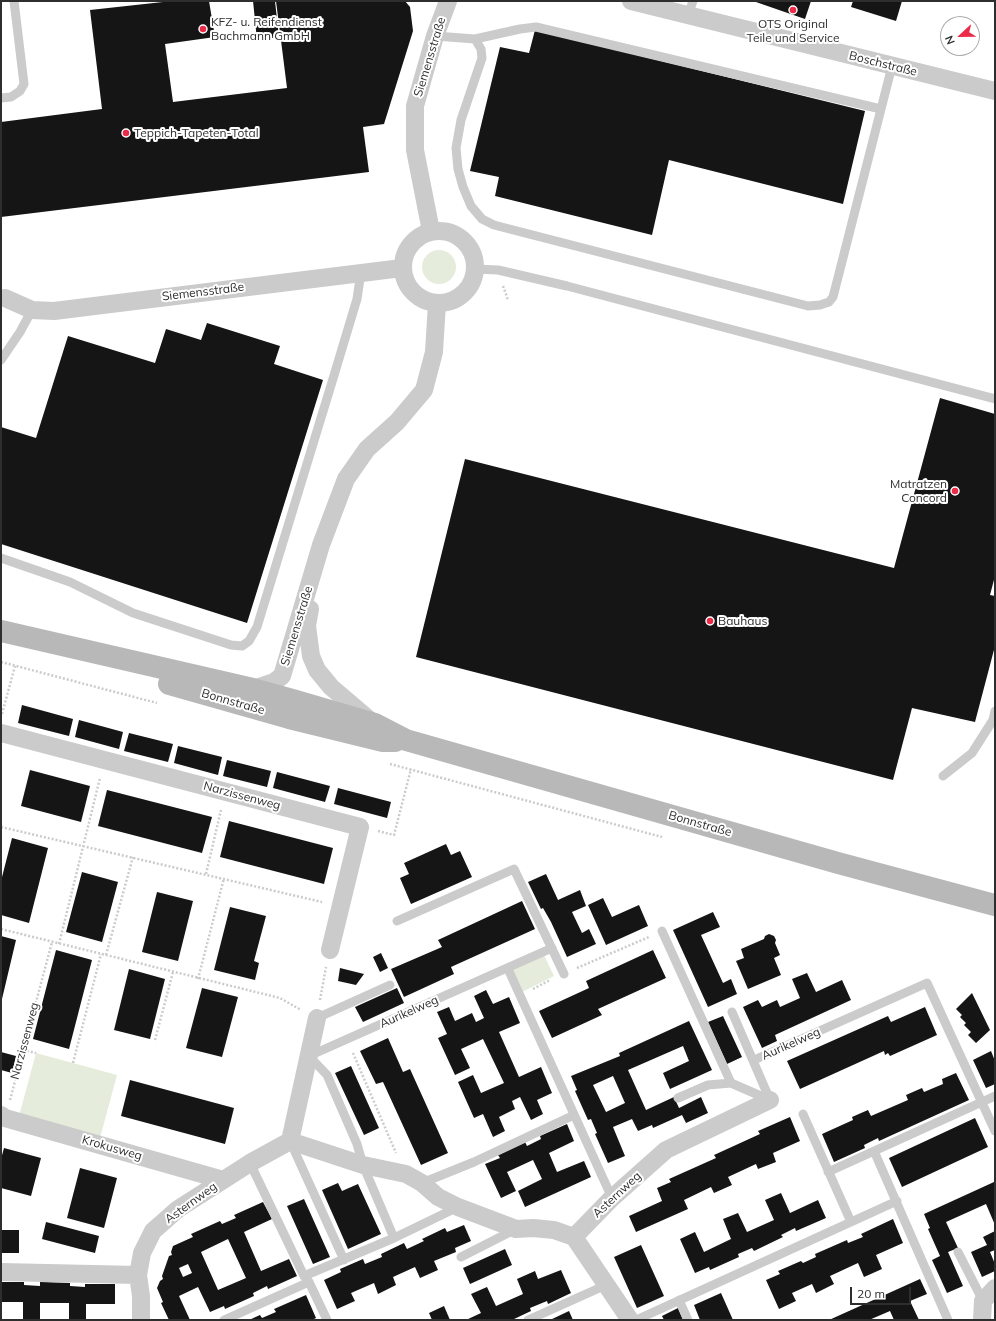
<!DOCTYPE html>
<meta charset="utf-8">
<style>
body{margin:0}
#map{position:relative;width:996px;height:1321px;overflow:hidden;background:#fff;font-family:Mulish,sans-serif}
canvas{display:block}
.frame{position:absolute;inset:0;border:2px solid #2e2e2e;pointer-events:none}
.north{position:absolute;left:940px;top:16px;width:40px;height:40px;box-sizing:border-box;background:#fff;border:1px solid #ababab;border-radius:50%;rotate:248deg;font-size:11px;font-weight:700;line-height:16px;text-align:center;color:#2e2e2e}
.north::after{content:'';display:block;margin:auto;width:14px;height:18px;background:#eb2b48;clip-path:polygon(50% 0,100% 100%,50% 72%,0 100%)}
.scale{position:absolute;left:850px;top:1287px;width:61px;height:18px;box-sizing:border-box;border:2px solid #2e2e2e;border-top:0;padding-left:5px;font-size:12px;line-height:14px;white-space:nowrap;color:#2e2e2e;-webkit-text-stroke:3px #fff;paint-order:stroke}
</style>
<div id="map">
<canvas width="996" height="1321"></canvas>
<div class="frame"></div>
<div class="north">N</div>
<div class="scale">20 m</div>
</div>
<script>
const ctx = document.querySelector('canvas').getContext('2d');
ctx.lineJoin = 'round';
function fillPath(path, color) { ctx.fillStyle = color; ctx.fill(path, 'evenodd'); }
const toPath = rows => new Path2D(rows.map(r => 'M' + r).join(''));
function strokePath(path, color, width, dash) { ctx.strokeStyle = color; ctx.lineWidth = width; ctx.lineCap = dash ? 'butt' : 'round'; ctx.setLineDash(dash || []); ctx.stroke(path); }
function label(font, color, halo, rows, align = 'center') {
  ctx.font = font + ' Mulish,sans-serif'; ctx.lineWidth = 4; ctx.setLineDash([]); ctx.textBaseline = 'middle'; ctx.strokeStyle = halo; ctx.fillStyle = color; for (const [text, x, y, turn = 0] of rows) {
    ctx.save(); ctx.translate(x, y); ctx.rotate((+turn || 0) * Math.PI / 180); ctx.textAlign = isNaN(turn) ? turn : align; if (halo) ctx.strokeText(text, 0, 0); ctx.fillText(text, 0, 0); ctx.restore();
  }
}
fillPath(toPath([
 '422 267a17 17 0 1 1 34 0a17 17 0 1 1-34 0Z',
 [544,955,554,976,520,993,510,971],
 [36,1053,117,1075,100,1138,19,1116]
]), '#e6ecdb');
fillPath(toPath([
 [172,1,209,1,215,37,165,44,173,102,287,88,276,1,405,1,410,7,413,31,384,124,363,127,369,172,1,217,1,122,102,109,90,10],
 [253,1,275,1,279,37,257,40],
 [753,1,811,1,805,19],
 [853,1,902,1,896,21,851,7],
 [535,30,865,111,843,204,669,160,652,235,495,196,499,177,470,171,500,47,529,53],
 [207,323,280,346,274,364,323,380,247,623,1,544,1,427,36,438,68,336,155,363,166,329,201,340],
 [940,398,995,414,995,576,990,595,995,596,995,646,975,722,912,708,893,780,416,657,465,459,894,568],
 [22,705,73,719,69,736,18,723],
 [79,720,123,732,119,749,75,737],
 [129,733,173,744,168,762,124,751],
 [178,746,222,757,218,775,174,763],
 [227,760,271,771,267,787,223,776],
 [30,770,90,786,81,822,21,806],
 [277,772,330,786,325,802,273,788],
 [338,788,391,802,387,818,334,804],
 [107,790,212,817,202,853,98,826],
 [229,821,333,848,324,884,220,857],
 [12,838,48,848,29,923,1,915,1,881],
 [446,844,451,855,460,851,472,877,411,904,400,878,409,874,404,863],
 [82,872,118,882,102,942,66,932],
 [546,874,558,900,580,890,586,906,572,912,582,933,589,929,596,944,567,957,551,922,543,908,541,909,528,882],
 [157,892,193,901,178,961,142,952],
 [603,898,612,917,639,905,648,926,606,945,588,905],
 [522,901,535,929,451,967,454,974,404,997,391,969,442,947,438,940],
 [230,907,266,916,254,961,259,963,255,980,214,970],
 [713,912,720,927,701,935,723,983,731,979,737,994,708,1007,673,930],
 [769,934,774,936,776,940,775,943,780,955,774,958,781,975,748,989,736,961,744,958,741,949,764,939,765,936],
 [1,936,16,940,2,999,1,999],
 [56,950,92,960,69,1049,33,1039],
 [653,950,666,978,598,1009,602,1015,552,1038,539,1011,589,988,586,981],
 [381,953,388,968,380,972,373,957],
 [340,968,364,974,356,985,338,981],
 [129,969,165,979,150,1039,114,1030],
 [807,973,816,992,842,980,851,1000,775,1035,777,1041,762,1048,743,1007,758,1000,762,1007,777,1000,780,1007,800,998,792,979],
 [202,988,238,997,222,1057,186,1048],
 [397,988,404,1003,363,1022,355,1007],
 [486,990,493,1004,509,997,520,1023,499,1032,519,1077,541,1067,552,1093,537,1100,543,1114,531,1120,520,1097,512,1101,515,1109,499,1117,505,1131,493,1137,483,1114,474,1118,458,1082,473,1075,481,1093,504,1083,483,1039,461,1049,470,1068,455,1075,438,1038,447,1034,437,1012,449,1007,455,1021,472,1013,476,1022,484,1018,474,996],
 [972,993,990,1030,976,1043,968,1035,971,1032,964,1025,966,1023,960,1017,962,1015,956,1009],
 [925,1007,937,1035,890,1056,888,1053,885,1055,884,1051,800,1089,787,1061,888,1016,891,1022],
 [723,1016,742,1057,727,1064,708,1022],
 [689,1021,712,1070,670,1089,663,1073,689,1061,683,1046,628,1070,646,1110,674,1097,679,1108,701,1097,708,1113,686,1123,682,1115,653,1128,652,1125,638,1131,632,1119,613,1127,625,1156,608,1163,595,1134,597,1133,591,1119,588,1120,575,1091,577,1090,571,1076,620,1056,619,1053],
 [613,1076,625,1103,606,1112,593,1085],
 [388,1038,403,1072,410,1069,448,1153,421,1165,383,1082,376,1084,360,1051],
 [991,1051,995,1061,995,1084,986,1088,973,1060],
 [1,1052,16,1056,12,1073,1,1070],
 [351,1066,379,1128,364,1135,335,1073],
 [956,1073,969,1100,879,1141,878,1138,864,1145,865,1148,834,1162,822,1134,853,1120,852,1117,868,1110,871,1116,908,1100,906,1095,922,1088,924,1092,943,1084,942,1079],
 [130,1080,234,1108,225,1144,121,1116],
 [790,1117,800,1141,773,1153,776,1162,758,1169,756,1164,728,1177,732,1185,714,1193,711,1187,684,1200,688,1209,636,1232,629,1216,662,1201,657,1188,671,1182,669,1179,716,1158,714,1155,760,1134,758,1131],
 [975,1118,988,1147,902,1187,889,1158],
 [567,1124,574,1141,549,1153,557,1172,584,1161,591,1177,525,1207,518,1191,542,1179,533,1160,507,1172,516,1191,501,1198,485,1164,500,1158,498,1155,525,1142,527,1146,541,1139,540,1136],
 [4,1148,41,1158,31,1196,1,1188,1,1159],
 [80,1168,117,1178,104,1228,67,1218],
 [994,1182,995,1225,986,1204,946,1222,958,1248,948,1252,963,1286,947,1293,932,1260,940,1256,928,1229,930,1228,924,1214],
 [338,1183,342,1191,358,1184,381,1234,348,1249,322,1190],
 [781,1193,790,1213,818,1200,826,1218,796,1231,795,1228,781,1235,783,1237,754,1251,752,1248,738,1254,739,1257,710,1270,709,1267,695,1273,680,1239,695,1232,704,1252,731,1239,723,1219,738,1213,747,1232,774,1220,765,1200],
 [304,1199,330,1257,313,1264,287,1206],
 [263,1202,272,1219,244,1232,261,1271,289,1259,297,1276,268,1289,267,1286,253,1293,254,1296,225,1309,224,1306,210,1312,198,1287,179,1296,190,1320,169,1320,161,1303,163,1302,157,1288,160,1281,163,1279,162,1276,169,1256,172,1255,171,1252,173,1246,193,1237,191,1234,220,1221,222,1224,236,1218,234,1215],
 [228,1239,246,1278,218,1290,201,1252],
 [188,1264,192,1273,183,1277,179,1268],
 [893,1219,903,1243,876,1255,882,1269,864,1277,858,1263,830,1276,834,1284,816,1293,812,1284,792,1293,796,1301,779,1309,766,1280,780,1274,778,1271,801,1261,803,1263,816,1257,815,1254,847,1240,848,1243,863,1237,861,1234],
 [46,1222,99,1236,95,1253,42,1239],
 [464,1225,471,1241,455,1248,456,1252,434,1261,438,1270,420,1278,415,1267,393,1277,396,1285,378,1294,374,1283,351,1293,355,1301,337,1309,324,1280,341,1272,340,1269,363,1259,365,1264,382,1257,381,1254,404,1243,407,1249,424,1241,422,1239,445,1228,447,1232],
 [1,1230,19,1230,19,1253,1,1253],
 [995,1231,995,1250,990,1252,995,1264,995,1271,982,1277,971,1252,987,1245,983,1237],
 [641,1245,664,1296,637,1308,614,1257],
 [505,1249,512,1265,470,1284,463,1268],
 [561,1270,571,1293,548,1304,547,1301,530,1308,531,1311,512,1320,466,1320,481,1313,471,1294,487,1287,496,1306,523,1294,517,1279,535,1271,538,1279],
 [920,1279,927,1294,910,1301,919,1320,894,1320,890,1311,869,1320,829,1320],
 [1,1282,24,1282,24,1285,40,1286,40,1282,70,1283,70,1286,85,1287,85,1284,115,1284,115,1304,86,1304,86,1320,69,1320,69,1303,40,1303,40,1320,23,1320,23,1302,1,1302],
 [721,1293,733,1320,700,1320,694,1305],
 [306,1295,316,1318,312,1320,249,1320,260,1315,262,1318,276,1312,274,1309],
 [444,1306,450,1320,432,1320,429,1313],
 [678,1308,683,1320,664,1320,662,1316],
 [569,1311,573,1320,550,1320]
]), '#151515');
strokePath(toPath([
 [503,286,508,300],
 [1,662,157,703],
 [2,714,15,666],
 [390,764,662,837],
 [1,827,322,902],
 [378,831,394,835,411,769],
 [206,874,221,810],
 [1,929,280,998,301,1010],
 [59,944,100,778],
 [106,955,133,857],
 [577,968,649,937],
 [198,979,224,878],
 [533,989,550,980],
 [320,1000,326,967],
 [155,1040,173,972],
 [23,1050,36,1053],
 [353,1053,396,1153],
 [73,1063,101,954],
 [10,1100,52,942]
]), '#cbcbcb', 2.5, [2, 2]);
strokePath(toPath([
 [688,15,693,1],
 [435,36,475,39,481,49,482,58,461,120,456,148,458,169,463,187,471,206,482,219,494,225,808,306,820,305,829,302,833,297,892,66],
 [475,39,520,29,536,27,881,109],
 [1,98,11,97,20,91,24,84,14,1],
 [475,269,498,270,567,286,995,399],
 [1,360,20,332,32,310],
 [1,558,70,582,133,613,231,645,242,646,249,641,257,627,332,382,357,299,361,272],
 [943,776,972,753,993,720,995,711],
 [397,921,514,869,564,974],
 [662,931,731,1083,770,1100,732,1012],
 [508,969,612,1198],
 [317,1018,390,985],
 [754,1060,927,983,995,1131],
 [678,1098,708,1085,731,1083],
 [803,1114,851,1222],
 [290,1141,344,1260],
 [874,1151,948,1320],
 [250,1163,304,1276,309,1282,327,1320],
 [828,1172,995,1096],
 [422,1183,474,1162,574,1115],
 [394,1238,363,1165,357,1144,327,1075,309,1056,552,948],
 [958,1252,983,1301],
 [461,1257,516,1229],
 [304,1276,394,1238,458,1207],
 [679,1300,688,1320],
 [224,1320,309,1282],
 [528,1320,606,1285],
 [636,1320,897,1201]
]), '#cbcbcb', 9);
strokePath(toPath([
 [631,1,995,91],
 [431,231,415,150,415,106,435,36,448,1],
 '403 267a36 36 0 1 1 72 0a36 36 0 1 1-72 0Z',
 [5,298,32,310,54,311,402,268],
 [310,609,307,626,311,656,317,670,331,687,372,722],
 [253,689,274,682,282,676,321,545,346,479,367,449,397,422,424,390,434,352,437,303],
 [1,733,360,827,330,950],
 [1,1115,5,1118,223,1180],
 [290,1141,317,1018],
 [574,1237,612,1198,666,1150,770,1100],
 [574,1237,630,1320],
 [1,1272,138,1275],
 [141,1320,141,1296,138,1275,142,1253,153,1231,178,1209,250,1163,290,1141,363,1165,406,1174,422,1183,438,1197,458,1207,516,1229,533,1228,554,1230,574,1237],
 [982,1320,983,1301,995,1288]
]), '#cbcbcb', 18);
strokePath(toPath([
 [1,631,253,689,293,700,375,724,406,740,838,863,995,905],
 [169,684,289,718,383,741,395,741]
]), '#b8b8b8', 22);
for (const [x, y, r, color] of [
 [793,10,4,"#eb2b48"],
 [203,29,4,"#eb2b48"],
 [126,133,4,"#eb2b48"],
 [955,491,4,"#eb2b48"],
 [710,621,4,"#eb2b48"]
]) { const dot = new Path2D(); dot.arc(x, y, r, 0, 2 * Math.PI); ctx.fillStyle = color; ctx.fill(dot); strokePath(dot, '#fff', 1.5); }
label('12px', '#2e2e2e', '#fff', [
 ["KFZ- u. Reifendienst",211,22],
 ["Bachmann GmbH",211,36],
 ["OTS Original",793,24,"center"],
 ["Teile und Service",793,38,"center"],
 ["Teppich-Tapeten-Total",134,133],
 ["Matratzen",947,484,"right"],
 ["Concord",947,498,"right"],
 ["Bauhaus",718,621]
], 'left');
label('12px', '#2e2e2e', '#fff', [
 ["Siemensstraße",430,57,-73],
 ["Boschstraße",883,64,14],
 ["Siemensstraße",203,292,-7],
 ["Siemensstraße",297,626,-73],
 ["Bonnstraße",233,702,16],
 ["Narzissenweg",242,796,15],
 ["Bonnstraße",700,824,16],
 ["Aurikelweg",409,1012,-24],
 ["Narzissenweg",25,1041,-75],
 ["Aurikelweg",791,1044,-24],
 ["Krokusweg",112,1148,16],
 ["Asternweg",617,1195,-43],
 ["Asternweg",191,1203,-36]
]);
</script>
